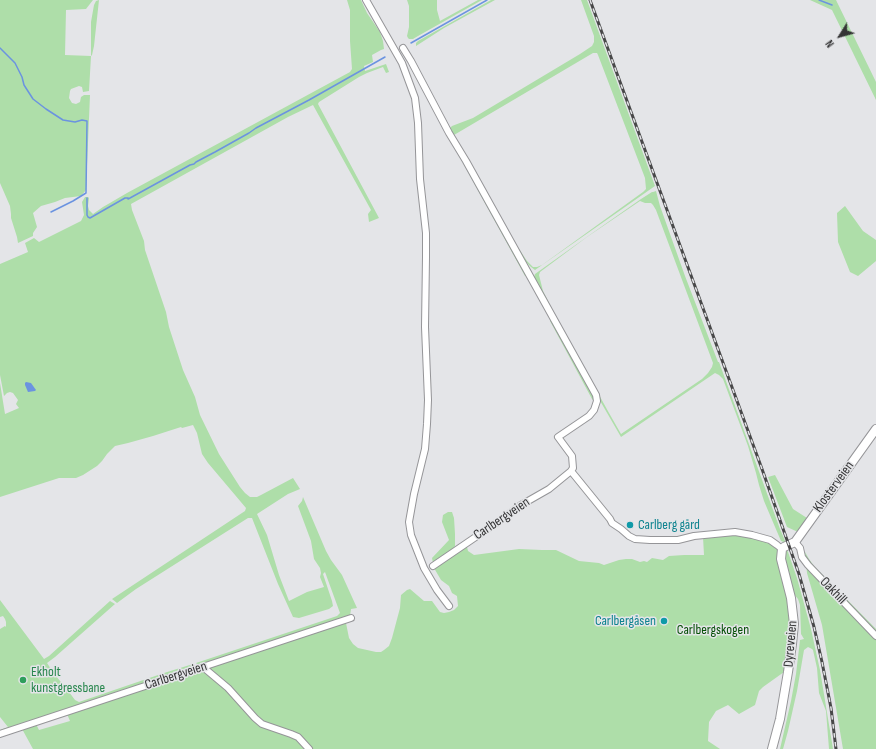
<!DOCTYPE html>
<meta charset="utf-8">
<style>
body{margin:0}
#map{position:relative;width:876px;height:749px;overflow:hidden;background:#e4e5e8;font-family:"Sofia Sans Condensed",sans-serif}
canvas{display:block}
.north{position:absolute;left:820px;top:16px;width:40px;height:40px;-webkit-text-stroke:3px #e4e5e8;paint-order:stroke;rotate:233deg;font-size:11px;font-weight:700;line-height:16px;text-align:center;color:#343435}
.north::after{content:'';display:block;margin:auto;width:14px;height:18px;background:#343435;clip-path:polygon(50% 0,100% 100%,50% 72%,0 100%)}
</style>
<div id="map">
<canvas width="876" height="749"></canvas>
<div class="north">N</div>
</div>
<script>
const ctx = document.querySelector('canvas').getContext('2d');
ctx.lineJoin = 'round';
function fillPath(path, color) { ctx.fillStyle = color; ctx.fill(path, 'evenodd'); }
const toPath = rows => new Path2D(rows.map(r => 'M' + r).join(''));
function strokePath(path, color, width, dash) { ctx.strokeStyle = color; ctx.lineWidth = width; ctx.lineCap = dash ? 'butt' : 'round'; ctx.setLineDash(dash || []); ctx.stroke(path); }
function label(font, color, halo, rows, align = 'center') {
  ctx.font = font + ' "Sofia Sans Condensed",sans-serif'; ctx.lineWidth = 3; ctx.setLineDash([]); ctx.textBaseline = 'middle'; ctx.strokeStyle = halo; ctx.fillStyle = color; for (const [text, x, y, turn = 0] of rows) {
    ctx.save(); ctx.translate(x, y); ctx.rotate((+turn || 0) * Math.PI / 180); ctx.textAlign = isNaN(turn) ? turn : align; if (halo) ctx.strokeText(text, 0, 0); ctx.fillText(text, 0, 0); ctx.restore();
  }
}
fillPath(toPath([
 [0,0,93,0,86,9,66,10,65,55,91,56,91,22,94,5,96,1,99,0,94,46,92,55,91,56,89,91,83,92,82,87,79,86,71,89,70,91,69,98,72,103,76,104,80,102,81,97,84,95,90,95,86,190,81,196,65,198,55,202,41,206,33,213,37,227,33,233,33,236,18,243,17,237,11,218,11,214,10,206,0,183],
 [347,0,361,0,367,13,380,32,383,41,384,49,381,50,372,55,373,62,364,66,365,71,386,64,389,72,386,73,383,67,367,73,359,77,319,102,318,104,379,218,369,222,368,214,371,210,313,105,288,117,131,204,132,210,144,241,145,250,166,312,169,327,183,370,195,397,200,415,219,454,240,487,245,493,250,497,257,497,261,495,293,478,300,489,288,494,257,514,267,535,279,575,289,601,307,592,324,587,320,577,321,573,320,568,314,559,311,541,298,506,302,501,303,497,326,551,331,560,342,575,357,608,351,609,350,616,199,666,196,663,337,616,340,613,325,572,323,574,332,601,333,606,329,609,299,618,293,617,278,584,252,518,248,518,136,589,117,603,112,599,245,511,246,508,208,463,202,454,197,433,193,425,182,428,181,427,153,436,128,443,115,446,107,454,102,461,97,466,83,475,76,478,59,478,0,497,0,383,5,414,19,408,16,404,18,400,13,393,10,392,7,393,4,396,0,375,0,264,28,252,25,243,34,238,39,242,81,221,84,215,82,202,85,197,88,197,89,198,88,206,89,210,93,214,103,207,127,193,350,72,352,69,350,41,350,10],
 [407,0,437,0,437,10,440,21,478,0,482,0,418,36,413,39,409,39,408,38,407,36,409,27,409,6],
 [491,0,495,0,444,28,416,46,416,43,418,41],
 [581,0,587,0,655,186,535,270,531,267,524,260,449,129,452,126,473,118,580,54,592,46,594,42,594,36],
 [593,53,597,53,598,55,645,178,646,189,643,192,542,265,537,267,533,267,527,261,517,246,454,135],
 [810,0,836,0,876,82,876,100,832,10],
 [446,132,447,132,526,274,525,276],
 [656,191,660,206,685,276,718,362,719,362,780,529,786,543,781,541,764,501,759,485,756,473,748,446,723,379,719,375,715,373,621,437,599,399,541,291,538,283,536,281,534,277,535,274,591,234,641,199,652,192,653,192],
 [640,201,645,203,651,203,653,205,656,210,713,363,712,367,708,373,702,379,621,434,609,413,557,319,543,291,539,275,540,272,587,237],
 [845,206,863,231,876,240,876,261,858,276,850,272,838,242,837,213],
 [550,321,552,321,594,396,594,401,592,399],
 [775,475,793,509,807,518,798,532,787,527,768,477],
 [448,512,452,512,454,518,455,534,455,546,450,552,467,547,468,551,474,555,519,549,542,550,556,550,579,561,599,563,604,565,619,560,626,559,632,559,640,562,644,561,647,562,652,558,663,560,669,556,684,555,704,555,703,537,733,533,758,538,774,545,777,549,791,614,791,640,784,672,763,687,759,691,755,705,739,714,728,705,716,711,709,722,708,741,720,749,33,749,21,727,36,724,39,730,70,721,67,714,346,623,349,638,353,644,358,648,376,652,381,652,384,650,389,646,392,638,400,608,401,595,407,590,410,589,424,601,432,601,440,612,444,613,449,612,454,610,458,606,457,596,452,593,449,586,441,580,434,568,432,558,449,540,442,522,443,515],
 [787,549,797,578,811,629,820,670,833,749,829,749,826,711,819,693,817,668,813,650,812,649,808,647,804,650,797,691,788,731,783,749,780,749,791,701,796,674,800,640,804,639,801,634,800,605,798,599,793,593,784,561,784,553],
 [805,552,809,559,814,566,876,629,876,749,843,749,822,625,807,573],
 [0,600,44,659,49,656,110,601,115,604,55,657,47,663,55,675,66,688,75,700,79,702,164,673,193,664,195,668,89,701,62,712,61,710,60,710,61,712,1,731,0,730,8,727,0,717,0,629,5,626,6,627,6,622,5,619,3,616,0,617]
]), '#aedea9');
fillPath(toPath([
 [26,382,31,383,36,390,35,391,28,392,25,385,25,383]
]), '#6b93e0');
strokePath(toPath([
 [819,0,832,5],
 [411,43,487,0],
 [0,48,15,63,22,77,24,85,33,99,46,109,63,120,75,122,82,120,87,121,86,193,73,201,51,212],
 [87,198,87,215,88,217,90,218,125,198,128,198,128,199,130,198,190,165,194,164,196,162,215,152,249,133,256,128,309,100,385,57]
]), '#6b93e0', 1.5);
const minor = toPath([
 [366,0,402,63,415,98,418,123,420,179,426,233,426,257,425,327,428,400,427,424,425,449,414,494,409,522,411,535,424,568,437,590,449,606],
 [403,48,411,61,449,133,466,161,596,395,597,401,594,410,589,416,558,437,572,456,573,468,571,471,549,489,521,505,505,517,433,566],
 [571,471,610,519,612,523,621,529,629,536,635,539,650,540,678,540,694,536,735,532,752,535,770,540,777,545,782,549],
 [795,542,800,548,802,557,808,565,876,636],
 [203,667,228,688,255,718,262,724,291,734,298,737,309,749],
 [0,734,351,618]
]);
const major = toPath([
 [772,749,780,719,788,672,792,644,794,624,791,598,781,559,782,549,784,547,795,542,876,429]
]);
strokePath(minor, '#959598', 8);
strokePath(major, '#959598', 10);
strokePath(minor, '#fff', 6);
strokePath(major, '#fff', 8);
const rail = toPath([
 [590,0,762,469,799,574,814,627,822,662,831,708,836,749]
]);
strokePath(rail, '#484849', 3);
strokePath(rail, '#e4e5e8', 1.5, [4.5]);
for (const [x, y, r, color] of [
 [630,525,4,"#0f9aa8"],
 [664,621,4,"#0f9aa8"],
 [23,680,4,"#2e9e5b"]
]) { const dot = new Path2D(); dot.arc(x, y, r, 0, 2 * Math.PI); ctx.fillStyle = color; ctx.fill(dot); strokePath(dot, '#e4e5e8', 1.5); }
label('14px', '#343435', '#e4e5e8', [
 ["Klosterveien",834,487,-54],
 ["Carlbergveien",502,519,-34],
 ["Oakhill",833,591,46],
 ["Dyreveien",791,644,-85],
 ["Carlbergveien",176,676,-18]
]);
label('14px', '#0d838f', '#e4e5e8', [
 ["Carlberg gård",638,525],
 ["Carlbergåsen",656,621,"right"]
], 'left');
label('14px', '#044f05', '#e4e5e8', [
 ["Carlbergskogen",713,630]
]);
label('14px', '#27864d', '#e4e5e8', [
 ["Ekholt",31,672],
 ["kunstgressbane",31,688]
], 'left');
</script>
